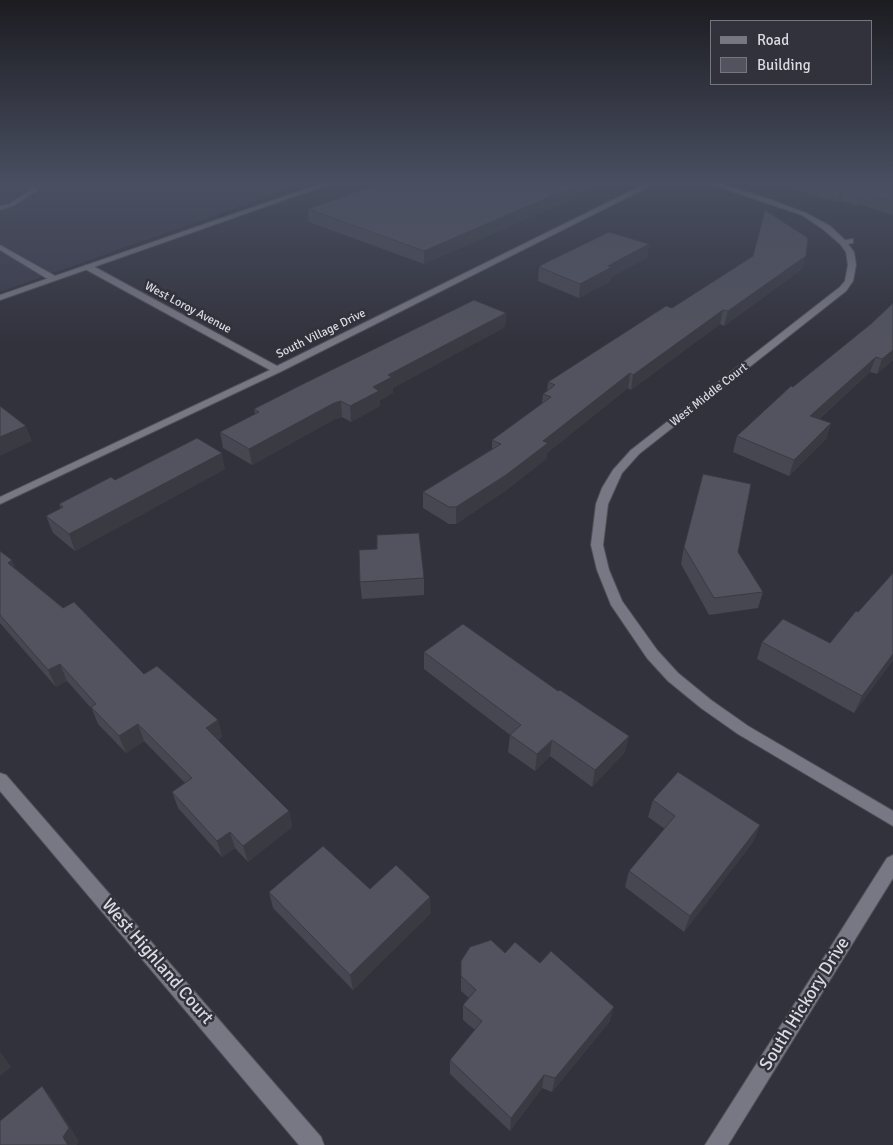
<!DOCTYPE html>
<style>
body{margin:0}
#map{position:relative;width:893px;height:1145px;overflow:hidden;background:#32323c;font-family:Signika,sans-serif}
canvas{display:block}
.legend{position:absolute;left:710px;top:20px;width:162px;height:65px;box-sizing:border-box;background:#32323c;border:1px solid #75767e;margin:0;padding:6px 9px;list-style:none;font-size:15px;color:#dadbe1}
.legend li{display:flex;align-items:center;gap:10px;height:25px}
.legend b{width:25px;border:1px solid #75767e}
</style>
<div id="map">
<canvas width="893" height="1145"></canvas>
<ul class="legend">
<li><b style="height:6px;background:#787884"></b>Road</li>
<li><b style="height:14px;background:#52535e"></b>Building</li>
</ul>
</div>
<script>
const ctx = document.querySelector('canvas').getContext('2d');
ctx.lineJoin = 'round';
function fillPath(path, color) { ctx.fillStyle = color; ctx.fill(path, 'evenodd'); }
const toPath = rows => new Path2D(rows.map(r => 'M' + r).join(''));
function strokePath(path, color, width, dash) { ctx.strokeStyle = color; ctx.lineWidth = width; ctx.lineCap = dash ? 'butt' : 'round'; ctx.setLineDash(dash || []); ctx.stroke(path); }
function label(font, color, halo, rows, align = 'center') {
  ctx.font = font + ' Signika,sans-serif'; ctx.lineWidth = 5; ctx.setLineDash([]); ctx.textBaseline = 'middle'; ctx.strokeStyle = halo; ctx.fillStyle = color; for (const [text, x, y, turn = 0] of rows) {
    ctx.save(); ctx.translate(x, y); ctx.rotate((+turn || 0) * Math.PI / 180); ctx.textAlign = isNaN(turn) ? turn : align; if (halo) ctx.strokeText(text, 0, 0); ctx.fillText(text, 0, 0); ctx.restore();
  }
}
fillPath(toPath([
 [0,184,303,184,0,292]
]), '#3a3b4b');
const service = toPath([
 [25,184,32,184,38,190,13,206,0,210,0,206,9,204,31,190,25,184],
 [0,245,57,277,58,279,51,281,0,250,0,245]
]);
const minor = toPath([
 [645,184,654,184,280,372,0,504,0,497,270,370,85,269,85,265,91,265,277,366,645,184],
 [710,184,721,184,769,199,806,213,830,226,845,240,853,239,853,243,848,244,854,252,856,265,853,281,846,291,639,454,622,473,608,504,603,545,609,570,622,601,657,650,678,673,711,700,748,726,893,811,893,826,738,734,701,708,668,681,647,658,611,605,597,570,591,545,596,504,602,488,613,470,631,450,840,287,845,281,848,265,846,252,840,244,824,230,802,215,710,184],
 [0,773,6,775,321,1137,324,1145,299,1145,0,791,0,773],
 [893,855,893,878,728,1145,705,1145,887,858,893,855]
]);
const secondary = toPath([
 [320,184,330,184,0,300,0,295,320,184]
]);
strokePath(service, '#505058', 2);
strokePath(minor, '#505058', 2);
strokePath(secondary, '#505058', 2);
fillPath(service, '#787884');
fillPath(minor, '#787884');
fillPath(secondary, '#787884');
fillPath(toPath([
 [379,184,606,184,424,264,309,222,308,209],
 [775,184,893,184,893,215,861,205,858,206,840,201,837,202],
 [649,244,647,258,611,277,610,281,579,298,538,281,539,267],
 [802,269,724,326,720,324,631,390,628,388,547,453,546,459,505,491,456,524,449,524,423,508,423,492,492,449,492,440,542,404,543,394,547,391,548,382,672,308],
 [893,303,893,360,877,374,870,372,819,419,831,423,826,439,789,476,733,452,737,436,793,387,872,323],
 [506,313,505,327,393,388,393,393,380,400,380,406,351,422,342,417,335,419,252,465,223,448,220,432,255,414,254,409],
 [225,469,75,551,53,533,46,516,61,509,59,504,115,480],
 [684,547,763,592,758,608,709,615,681,564],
 [0,551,16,569,144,674,218,720,222,737,218,740,289,811,292,827,248,862,235,848,222,857,178,808,172,792,185,783,144,741,126,753,98,724,92,709,67,681,56,687,0,623],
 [424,578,424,595,362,599,360,582],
 [858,612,893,660,854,713,757,659,762,642,830,643],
 [424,652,558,691,629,736,625,752,592,787,550,756,535,771,508,752,510,735,424,669],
 [653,800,760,825,753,842,684,932,625,887,629,871,665,829,648,817],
 [269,892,431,913,353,990,273,908],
 [505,953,610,1021,552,1092,542,1088,510,1131,450,1074,450,1060,475,1030,463,1020,463,1005,469,998,461,991,461,961]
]), '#474751');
fillPath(toPath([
 [579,184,606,184,424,264,424,251],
 [844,189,840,201,837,202,841,190],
 [864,193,861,205,858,206,862,194],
 [649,244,647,258,611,277,610,281,579,298,580,284,608,266],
 [806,256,802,269,724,326,728,311],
 [723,310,720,324,631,390,633,375],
 [506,313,505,327,393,388,393,393,380,400,380,406,351,422,350,406,388,375],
 [893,350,893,360,877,374,882,359],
 [876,357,870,372,805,431,810,416],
 [630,373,628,388,547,453,546,459,505,491,456,524,456,507],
 [341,401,342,417,335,419,252,465,249,449,334,403],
 [831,423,826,439,789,476,794,460],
 [26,426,32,441,0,456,0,437],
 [222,453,225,469,75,551,69,534],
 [12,560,19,577,8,563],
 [893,654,893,660,854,713,862,696],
 [60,664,67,681,56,687,48,670],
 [218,720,222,737,210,745,206,728],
 [138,724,144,741,126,753,119,736],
 [629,736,625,752,592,787,595,770],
 [552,740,550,756,535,771,537,754],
 [289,811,292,827,248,862,243,846],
 [760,825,753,842,684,932,690,916],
 [230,832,235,848,222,857,217,841],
 [430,897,431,913,353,990,350,975],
 [614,1007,610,1021,552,1092,555,1078],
 [0,1051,11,1067,0,1076],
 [544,1075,542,1088,510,1131,511,1118],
 [42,1086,52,1099,79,1141,77,1145,68,1145,63,1137]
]), '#393a42');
const building = toPath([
 [379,184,579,184,424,251,308,209,379,184],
 [821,184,893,184,893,201,864,193,862,194,844,189,841,190,821,184],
 [765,210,808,238,806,256,728,311,723,310,633,375,630,373,543,441,548,443,506,475,456,507,449,507,423,492,501,444,492,440,551,397,543,394,555,385,548,382,666,306,672,308,753,256,765,210],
 [609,232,649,244,608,266,612,267,580,284,539,267,543,264,609,232],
 [474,300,506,313,388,375,392,377,373,387,379,391,350,406,341,401,334,403,249,449,220,432,259,412,254,409,301,385,474,300],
 [893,303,893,350,882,359,876,357,810,416,831,423,794,460,737,436,791,386,793,387,872,323,893,303],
 [0,406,26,426,0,437,0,406],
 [197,438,222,453,69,534,46,516,63,507,59,504,111,477,115,480,197,438],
 [703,474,751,484,738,552,763,592,714,598,684,547,703,474],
 [419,533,424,578,360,582,359,550,377,549,377,535,419,533],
 [0,551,12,560,8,563,63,608,74,602,144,674,157,666,218,720,206,728,289,811,243,846,230,832,217,841,172,792,192,778,138,724,119,736,91,707,96,704,60,664,48,670,0,615,0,551],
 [893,573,893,654,862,696,762,642,783,619,830,643,856,611,858,612,893,573],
 [463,624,558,691,560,690,629,736,595,770,552,740,537,754,510,735,521,725,424,652,463,624],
 [678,772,760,825,690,916,629,871,675,816,653,800,678,772],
 [323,846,370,889,396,865,430,897,350,975,269,892,323,846],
 [491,940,505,953,515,942,540,963,551,951,614,1007,555,1078,544,1075,511,1118,450,1060,482,1021,463,1005,476,990,461,976,461,961,470,947,491,940],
 [42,1086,69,1128,63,1137,68,1145,0,1145,0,1121,42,1086]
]);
fillPath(building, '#52535e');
strokePath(building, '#393a42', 1);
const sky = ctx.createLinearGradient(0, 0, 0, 345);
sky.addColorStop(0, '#1c1c21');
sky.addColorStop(0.53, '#494f61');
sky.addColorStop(1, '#494f6100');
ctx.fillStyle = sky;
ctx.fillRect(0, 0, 893, 345);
label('12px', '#dadbe1', '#32323c', [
 ["West Loroy Avenue",188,308,28],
 ["South Village Drive",321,334,-26],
 ["West Middle Court",709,395,-38]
]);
label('18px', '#dadbe1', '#32323c', [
 ["West Highland Court",157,962,49],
 ["South Hickory Drive",805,1004,-58]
]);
</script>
